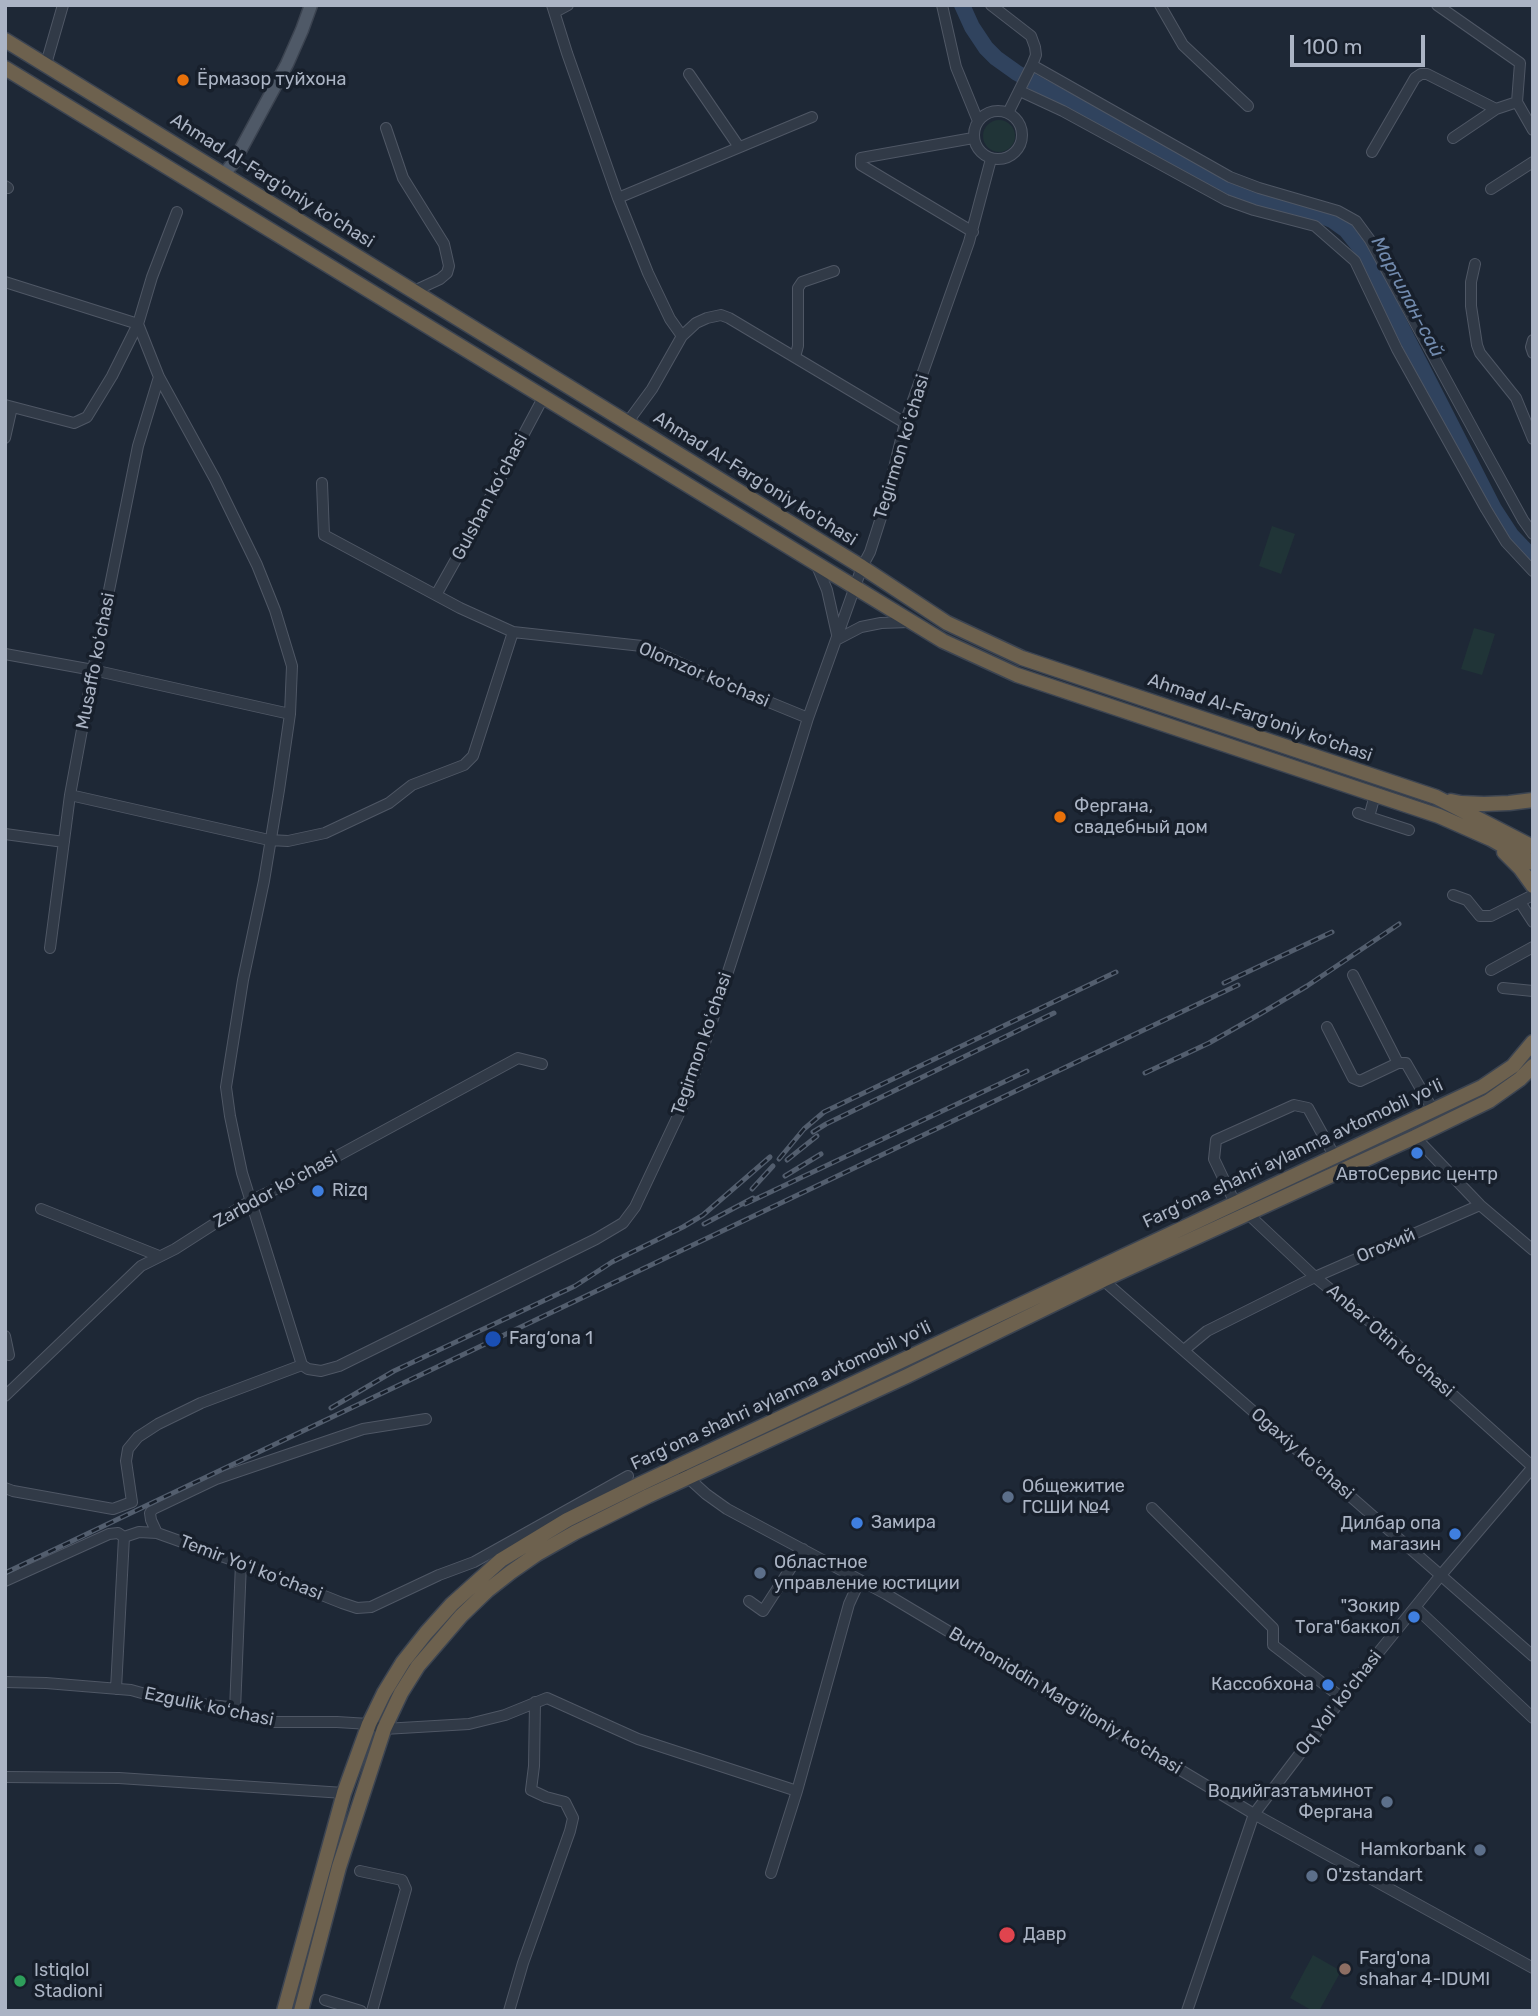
<!DOCTYPE html>
<meta charset="utf-8">
<style>
body{margin:0}
#map{position:relative;width:1538px;height:2016px;overflow:hidden;background:#1e2836;font-family:Rubik,sans-serif}
canvas{display:block}
.frame{position:absolute;inset:0;border:7px solid #abb4c4;pointer-events:none}
.scale{position:absolute;left:1290px;top:35px;width:135px;height:32px;box-sizing:border-box;border:4px solid #abb4c4;border-top:0;padding-left:9px;font-size:21px;line-height:24px;white-space:nowrap;color:#abb4c4;-webkit-text-stroke:5px #171f2b;paint-order:stroke}
</style>
<div id="map">
<canvas width="1538" height="2016"></canvas>
<div class="frame"></div>
<div class="scale">100 m</div>
</div>
<script>
const ctx = document.querySelector('canvas').getContext('2d');
ctx.lineJoin = 'round';
function fillPath(path, color) { ctx.fillStyle = color; ctx.fill(path, 'evenodd'); }
const toPath = rows => new Path2D(rows.map(r => 'M' + r).join(''));
function strokePath(path, color, width, dash) { ctx.strokeStyle = color; ctx.lineWidth = width; ctx.lineCap = dash ? 'butt' : 'round'; ctx.setLineDash(dash || []); ctx.stroke(path); }
function label(font, color, halo, rows, align = 'center') {
  ctx.font = font + ' Rubik,sans-serif'; ctx.lineWidth = 7; ctx.setLineDash([]); ctx.textBaseline = 'middle'; ctx.strokeStyle = halo; ctx.fillStyle = color; for (const [text, x, y, turn = 0] of rows) {
    ctx.save(); ctx.translate(x, y); ctx.rotate((+turn || 0) * Math.PI / 180); ctx.textAlign = isNaN(turn) ? turn : align; if (halo) ctx.strokeText(text, 0, 0); ctx.fillText(text, 0, 0); ctx.restore();
  }
}
fillPath(toPath([
 '983 136a16 16 0 1 1 32 0a16 16 0 1 1-32 0Z',
 [1272,526,1295,534,1281,574,1259,566],
 [1474,628,1495,634,1482,675,1461,669],
 [1313,1955,1341,1971,1319,2011,1313,2011,1290,1998]
]), '#203437');
strokePath(toPath([
 [962,5,972,27,986,48,996,58,1017,73,1235,191,1317,214,1332,220,1346,230,1362,250,1494,509,1511,535,1533,558]
]), '#30435e', 16);
const minor = toPath([
 [552,5,567,53,618,198,648,273,670,319,682,336,652,389,627,423],
 [942,5,956,67,978,121],
 [991,5,1031,36,1035,47,1036,55,1032,65,1008,113],
 [1160,5,1183,45,1248,106],
 [1437,5,1520,63,1517,102,1533,130],
 [555,12,568,5],
 [46,64,63,5],
 [1032,65,1230,177,1259,188,1338,211,1356,221,1370,240,1485,451,1523,520,1533,534],
 [689,74,739,147],
 [1020,91,1063,111,1226,200,1254,210,1315,226,1355,261,1397,349,1486,509,1506,542,1533,571],
 '974 135a24 24 0 1 1 48 0a24 24 0 1 1-48 0Z',
 [386,128,403,178,444,244,449,266,447,273,440,279,414,291],
 [1453,138,1496,109,1517,102],
 [1372,152,1415,78,1421,74,1427,74,1496,109],
 [5,186,8,188],
 [1491,189,1533,162],
 [618,198,812,117],
 [177,212,152,277,138,324,159,377,215,479,257,565,275,610,292,666,290,714,279,790,264,881,243,980,226,1087,230,1116,242,1173,302,1365],
 [973,232,861,165,861,158,973,138],
 [1475,264,1471,282,1471,306,1477,345,1480,353,1516,398,1533,439],
 [5,282,138,324,112,376,87,417,74,423,5,405],
 [682,336,696,323,707,318,721,315,729,318,905,423],
 [1533,340,1531,347,1533,353],
 [795,357,798,346,798,288,802,282,834,271],
 [5,438,12,407],
 [322,483,324,535,460,608,513,632,642,646,747,693,808,718],
 [817,566,827,590,838,639,861,627,881,623,909,622],
 [436,595,478,520,543,398],
 [5,654,93,670,290,714],
 [70,795,269,840,288,841,325,833,389,803,412,785,464,765,473,756,513,632],
 [1358,813,1369,817,1375,795],
 [1369,817,1409,830],
 [5,834,64,842],
 [1453,895,1467,900,1480,916,1491,916,1533,895],
 [1520,902,1533,922],
 [50,948,70,795,93,670,138,446,159,377],
 [1491,970,1533,947],
 [1353,975,1398,1063,1406,1063,1433,1110],
 [1503,988,1533,991],
 [1327,1027,1353,1078,1360,1081,1398,1063],
 [1415,1137,1480,1205,1533,1250],
 [1235,1203,1214,1159,1216,1140,1294,1105,1308,1108,1335,1157],
 [41,1209,159,1256],
 [1248,1214,1315,1277,1384,1333,1533,1467],
 [1103,1280,1533,1656],
 [5,1336,9,1355],
 [1184,1350,1207,1331,1315,1277,1480,1205],
 [5,1396,141,1266,175,1249,250,1201,282,1186,518,1058,542,1064],
 [426,1419,363,1429,216,1479,153,1509,150,1513,151,1520,157,1533,241,1563,342,1603,357,1608,371,1607,439,1575,474,1562,628,1476],
 [684,1474,706,1494,727,1509,886,1594,1254,1814,1533,1968],
 [5,1488,13,1491,113,1509,132,1502,126,1461,128,1449,138,1437,158,1424,201,1403,302,1365,308,1369,321,1371,339,1366,596,1239,623,1223,635,1207,684,1103,709,1031,763,863,808,718,862,567,870,552,885,505,905,423,969,242,991,159],
 [1152,1508,1273,1628,1273,1645,1342,1698],
 [5,1581,109,1534,118,1533,124,1537,139,1532,157,1533],
 [749,1601,763,1611,803,1549],
 [1415,1607,1533,1718],
 [5,1682,46,1683,131,1690,167,1700,228,1707,249,1716,271,1722,337,1722,369,1724,384,1729,469,1724,505,1715,547,1698,638,1739,797,1791],
 [116,1689,124,1537],
 [235,1710,241,1563],
 [5,1777,119,1778,344,1793],
 [360,1871,402,1880,406,1889,372,2011],
 [771,1873,797,1791,849,1604,860,1580],
 [325,2000,361,2011],
 [509,2011,523,1963,570,1831,573,1818,565,1802,546,1797,531,1790,534,1766,535,1702],
 [1187,2011,1254,1814,1353,1684,1441,1575,1533,1467]
]);
const major = toPath([
 [224,174,234,162,287,64,302,30,311,5]
]);
const highway = toPath([
 [5,40,862,567,947,623,1022,658,1436,797,1533,847],
 [5,68,943,641,1017,675,1439,816,1491,839,1533,863],
 [1451,801,1461,803,1484,804,1509,803,1533,800],
 [1504,852,1520,868,1533,886],
 [284,2011,344,1793,369,1724,384,1693,403,1662,426,1633,452,1604,501,1560,567,1520,640,1484,1482,1087,1513,1066,1533,1042],
 [301,2011,339,1867,384,1729,401,1693,418,1666,461,1616,488,1590,511,1572,537,1554,574,1533,648,1496,907,1376,1103,1280,1415,1137,1489,1101,1520,1079,1533,1066]
]);
strokePath(minor, '#4f5765', 12);
strokePath(major, '#3b4350', 15);
strokePath(highway, '#3c4451', 17);
strokePath(minor, '#313a47', 10);
strokePath(major, '#4f5967', 12);
strokePath(highway, '#6d614e', 14);
const rail = toPath([
 [1224,983,1332,932],
 [1145,1073,1209,1043,1260,1014,1307,986,1399,924],
 [813,1132,826,1124,1054,1013],
 [779,1159,804,1129,824,1112,1116,972],
 [787,1160,817,1136],
 [785,1176,821,1154],
 [752,1189,773,1166],
 [745,1204,1027,1071],
 [704,1224,753,1198],
 [331,1408,394,1371,575,1286,612,1262,683,1227,703,1215,770,1157],
 [5,1573,1238,985]
]);
strokePath(rail, '#535e6e', 5);
strokePath(rail, '#171f2b', 2.5, [8]);
for (const [x, y, r, color] of [
 [183,80,7,"#e8710a"],
 [1060,817,7,"#e8710a"],
 [1417,1153,7,"#3f7fe0"],
 [318,1191,7,"#3f7fe0"],
 [493,1339,9,"#1a4fb4"],
 [1008,1497,7,"#5c6f8a"],
 [857,1523,7,"#3f7fe0"],
 [1455,1534,7,"#3f7fe0"],
 [760,1573,7,"#5c6f8a"],
 [1414,1617,7,"#3f7fe0"],
 [1328,1685,7,"#3f7fe0"],
 [1387,1802,7,"#5c6f8a"],
 [1480,1850,7,"#5c6f8a"],
 [1312,1876,7,"#5c6f8a"],
 [1007,1935,9,"#e0444e"],
 [1345,1969,7,"#8d6e63"],
 [20,1981,7,"#2e9e5b"]
]) { const dot = new Path2D(); dot.arc(x, y, r, 0, 2 * Math.PI); ctx.fillStyle = color; ctx.fill(dot); strokePath(dot, '#171f2b', 2.5); }
label('18px', '#abb4c4', '#171f2b', [
 ["Ёрмазор туйхона",197,80],
 ["Фергана,",1074,807],
 ["свадебный дом",1074,828],
 ["АвтоСервис центр",1417,1175,"center"],
 ["Rizq",332,1191],
 ["Farg‘ona 1",509,1339],
 ["Общежитие",1022,1487],
 ["ГСШИ №4",1022,1508],
 ["Замира",871,1523],
 ["Дилбар опа",1441,1524,"right"],
 ["магазин",1441,1545,"right"],
 ["Областное",774,1563],
 ["управление юстиции",774,1584],
 ["\"Зокир",1400,1607,"right"],
 ["Тога\"баккол",1400,1628,"right"],
 ["Кассобхона",1314,1685,"right"],
 ["Водийгазтаъминот",1373,1792,"right"],
 ["Фергана",1373,1813,"right"],
 ["Hamkorbank",1466,1850,"right"],
 ["O'zstandart",1326,1876],
 ["Давр",1023,1935],
 ["Farg'ona",1359,1959],
 ["shahar 4-IDUMI",1359,1980],
 ["Istiqlol",34,1971],
 ["Stadioni",34,1992]
], 'left');
label('18px', '#abb4c4', '#171f2b', [
 ["Ahmad Al-Farg'oniy ko'chasi",272,181,32],
 ["Tegirmon koʻchasi",902,447,-73],
 ["Ahmad Al-Farg'oniy ko'chasi",755,479,32],
 ["Gulshan koʻchasi",490,497,-62],
 ["Musaffo koʻchasi",96,661,-79],
 ["Olomzor ko'chasi",704,675,23],
 ["Ahmad Al-Farg'oniy ko'chasi",1260,718,19],
 ["Tegirmon koʻchasi",702,1044,-71],
 ["Fargʻona shahri aylanma avtomobil yoʻli",1293,1154,-25],
 ["Zarbdor koʻchasi",276,1190,-29],
 ["Огохий",1386,1246,-23],
 ["Anbar Otin koʻchasi",1390,1341,41],
 ["Fargʻona shahri aylanma avtomobil yoʻli",781,1396,-25],
 ["Ogaxiy koʻchasi",1302,1454,41],
 ["Temir Yoʻl koʻchasi",251,1568,21],
 ["Burhoniddin Marg'iloniy ko'chasi",1065,1701,31],
 ["Oq Yol' ko'chasi",1339,1703,-52],
 ["Ezgulik koʻchasi",209,1707,12]
]);
label('italic 19px', '#728bae', '#171f2b', [
 ["Маргилан-сай",1407,297,62]
]);
</script>
